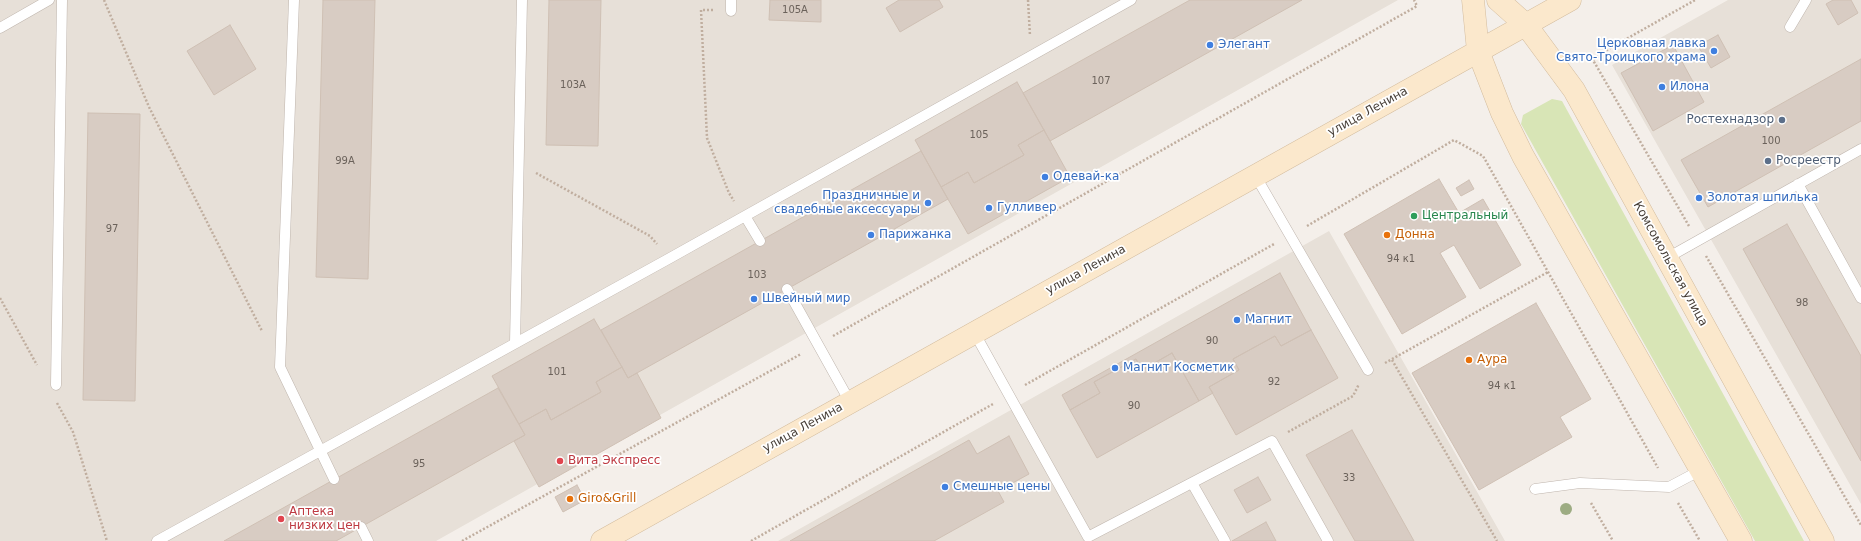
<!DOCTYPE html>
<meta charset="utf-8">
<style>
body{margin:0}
canvas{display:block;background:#f4efea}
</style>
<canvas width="1861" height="541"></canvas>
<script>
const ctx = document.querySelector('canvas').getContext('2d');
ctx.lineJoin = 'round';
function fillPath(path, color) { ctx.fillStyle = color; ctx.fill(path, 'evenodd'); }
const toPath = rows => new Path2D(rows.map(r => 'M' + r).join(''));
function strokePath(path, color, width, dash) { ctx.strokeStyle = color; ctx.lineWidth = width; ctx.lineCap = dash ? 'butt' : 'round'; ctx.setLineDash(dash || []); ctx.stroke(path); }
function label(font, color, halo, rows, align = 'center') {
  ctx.font = font + ' "DejaVu Sans",sans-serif'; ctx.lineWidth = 3.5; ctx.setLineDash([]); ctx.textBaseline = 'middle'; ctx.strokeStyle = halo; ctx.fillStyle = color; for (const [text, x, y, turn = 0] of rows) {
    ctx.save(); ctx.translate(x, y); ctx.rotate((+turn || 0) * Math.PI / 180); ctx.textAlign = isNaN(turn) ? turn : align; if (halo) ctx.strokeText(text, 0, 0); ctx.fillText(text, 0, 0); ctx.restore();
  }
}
fillPath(toPath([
 [0,0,1398,0,436,541,0,541],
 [1728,0,1861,0,1861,504,1612,65],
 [1329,231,1505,541,778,541]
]), '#e7e0d8');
fillPath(toPath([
 [1552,99,1562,101,1804,541,1755,541,1521,124,1523,115]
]), '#d8e5b6');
const building = toPath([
 [323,0,375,0,368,279,316,277,323,0],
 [549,0,601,0,598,146,546,145,549,0],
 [770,0,821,0,821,22,769,20,770,0],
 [899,0,939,0,943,7,900,32,886,8,899,0],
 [1190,0,1302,0,1050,141,1023,93,1190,0],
 [1833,0,1851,0,1858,13,1838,25,1826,4,1833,0],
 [230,25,256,69,214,95,187,51,230,25],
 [1718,35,1730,57,1711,68,1698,46,1718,35],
 [1673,45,1704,102,1653,131,1621,73,1673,45],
 [1861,59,1861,121,1708,207,1681,160,1861,59],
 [1017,82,1044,130,1018,145,1024,155,974,183,968,172,941,187,915,140,1017,82],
 [88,113,140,114,135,401,83,400,88,113],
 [1044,130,1070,177,968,234,941,187,968,172,974,183,1024,155,1018,145,1044,130],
 [921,151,948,199,628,378,601,330,921,151],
 [1439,179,1459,213,1483,199,1521,265,1480,289,1454,245,1440,253,1466,297,1402,334,1344,234,1439,179],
 [1469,180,1474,189,1461,196,1456,188,1469,180],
 [1787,224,1861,356,1861,461,1743,249,1787,224],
 [1280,273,1311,330,1281,346,1275,336,1233,359,1239,370,1209,387,1213,393,1199,401,1172,353,1142,370,1136,359,1094,382,1100,393,1070,410,1062,395,1280,273],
 [1536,303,1591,399,1560,417,1572,437,1479,490,1412,373,1536,303],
 [594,319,622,367,596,382,601,392,551,420,546,409,519,424,492,376,594,319],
 [1311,330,1338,378,1236,435,1209,387,1239,370,1233,359,1275,336,1281,346,1311,330],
 [1172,353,1199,401,1097,458,1070,410,1100,393,1094,382,1136,359,1142,370,1172,353],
 [622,367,628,378,637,373,661,418,539,487,514,441,525,435,519,424,546,409,551,420,601,392,596,382,622,367],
 [498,388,525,435,514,441,336,541,224,541,498,388],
 [1352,430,1414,541,1355,541,1306,455,1352,430],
 [1009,436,1029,474,998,491,1004,502,934,541,790,541,969,440,977,454,1009,436],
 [1258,477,1271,500,1247,513,1234,490,1258,477],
 [577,485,585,500,563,512,555,497,577,485],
 [1266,522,1276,541,1232,541,1266,522]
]);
fillPath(building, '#d8ccc3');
strokePath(building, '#cfc0b4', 1);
const service = toPath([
 [294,0,280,367,334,479],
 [731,0,731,11],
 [1790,27,1806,0],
 [0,28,49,0],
 [1255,175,1368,370],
 [1798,184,1861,298],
 [745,216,760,241],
 [1667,258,1861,149],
 [787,289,850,402],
 [974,332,1088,537,1272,441,1328,541],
 [515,343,522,0],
 [56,385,62,0],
 [1192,483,1225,541],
 [1535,489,1580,483,1669,487,1701,470],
 [361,527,368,541],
 [157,541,670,258,1131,0]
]);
const secondary = toPath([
 [1473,0,1478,51,1502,113,1523,156,1741,541],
 [1498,0,1526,25,1574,90,1823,541],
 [602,541,1570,0]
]);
strokePath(service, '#bfb5ad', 11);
strokePath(secondary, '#d3bc9e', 23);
strokePath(toPath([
 [104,0,149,107,262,331],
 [1028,0,1030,36],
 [713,10,701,10,707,138,729,193,734,201],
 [536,173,650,236,657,244],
 [1307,226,1454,140,1483,156,1658,468],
 [1689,226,1593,60,1607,50,1695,0],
 [1706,256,1861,525],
 [0,298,37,365],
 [833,336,1417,6,1414,0],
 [1392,360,1497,541],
 [1385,363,1548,272],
 [1025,385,1274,244],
 [57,403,73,432,107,541],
 [1288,432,1353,396,1359,384],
 [1591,503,1613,541],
 [1678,503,1700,541],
 [462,541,801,354],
 [751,541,993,404]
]), '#c0ae9f', 2.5, [2, 2]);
strokePath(service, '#fff', 10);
strokePath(secondary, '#fbe8cc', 22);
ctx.fillStyle = '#9dac83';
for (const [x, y] of [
 [1566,509]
]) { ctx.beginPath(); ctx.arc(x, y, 6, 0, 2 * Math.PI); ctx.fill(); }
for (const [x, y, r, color] of [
 [1210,45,4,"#3f7fe0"],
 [1714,51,4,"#3f7fe0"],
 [1662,87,4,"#3f7fe0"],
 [1782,120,4,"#5c6f8a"],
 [1768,161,4,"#5c6f8a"],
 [1045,177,4,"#3f7fe0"],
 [1699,198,4,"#3f7fe0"],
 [928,203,4,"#3f7fe0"],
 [989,208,4,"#3f7fe0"],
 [1414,216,4,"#2e9e5b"],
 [871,235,4,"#3f7fe0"],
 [1387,235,4,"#e8710a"],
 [754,299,4,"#3f7fe0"],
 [1237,320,4,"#3f7fe0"],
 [1469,360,4,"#e8710a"],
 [1115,368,4,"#3f7fe0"],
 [560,461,4,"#e0444e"],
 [945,487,4,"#3f7fe0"],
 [570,499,4,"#e8710a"],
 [281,519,4,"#e0444e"]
]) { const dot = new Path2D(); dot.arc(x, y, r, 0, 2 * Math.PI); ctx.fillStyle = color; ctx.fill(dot); strokePath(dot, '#fff', 1.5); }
label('10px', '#6b625b', null, [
 ["105А",795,10],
 ["107",1101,81],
 ["103А",573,85],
 ["105",979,135],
 ["100",1771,141],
 ["99А",345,161],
 ["97",112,229],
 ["94 к1",1401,259],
 ["103",757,275],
 ["98",1802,303],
 ["90",1212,341],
 ["101",557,372],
 ["92",1274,382],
 ["94 к1",1502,386],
 ["90",1134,406],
 ["95",419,464],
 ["33",1349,478]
]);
label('12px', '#366cbe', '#fff', [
 ["Церковная лавка",1706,44,"right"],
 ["Свято-Троицкого храма",1706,58,"right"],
 ["Элегант",1218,45],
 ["Илона",1670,87],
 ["Одевай-ка",1053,177],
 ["Праздничные и",920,196,"right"],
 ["свадебные аксессуары",920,210,"right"],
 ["Золотая шпилька",1707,198],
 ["Гулливер",997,208],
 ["Парижанка",879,235],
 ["Швейный мир",762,299],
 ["Магнит",1245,320],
 ["Магнит Косметик",1123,368],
 ["Смешные цены",953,487]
], 'left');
label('12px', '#473f38', '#fff', [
 ["улица Ленина",1368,112,-29],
 ["Комсомольская улица",1670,264,61],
 ["улица Ленина",1086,270,-29],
 ["улица Ленина",803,428,-29]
]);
label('12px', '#4e5e75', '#fff', [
 ["Ростехнадзор",1774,120],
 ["Росреестр",1776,161,"left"]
], 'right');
label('12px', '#27864d', '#fff', [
 ["Центральный",1422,216]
], 'left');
label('12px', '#c56008', '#fff', [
 ["Донна",1395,235],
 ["Аура",1477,360],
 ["Giro&Grill",578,499]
], 'left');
label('12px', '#be3a42', '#fff', [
 ["Вита Экспресс",568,461],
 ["Аптека",289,512],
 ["низких цен",289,526]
], 'left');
</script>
